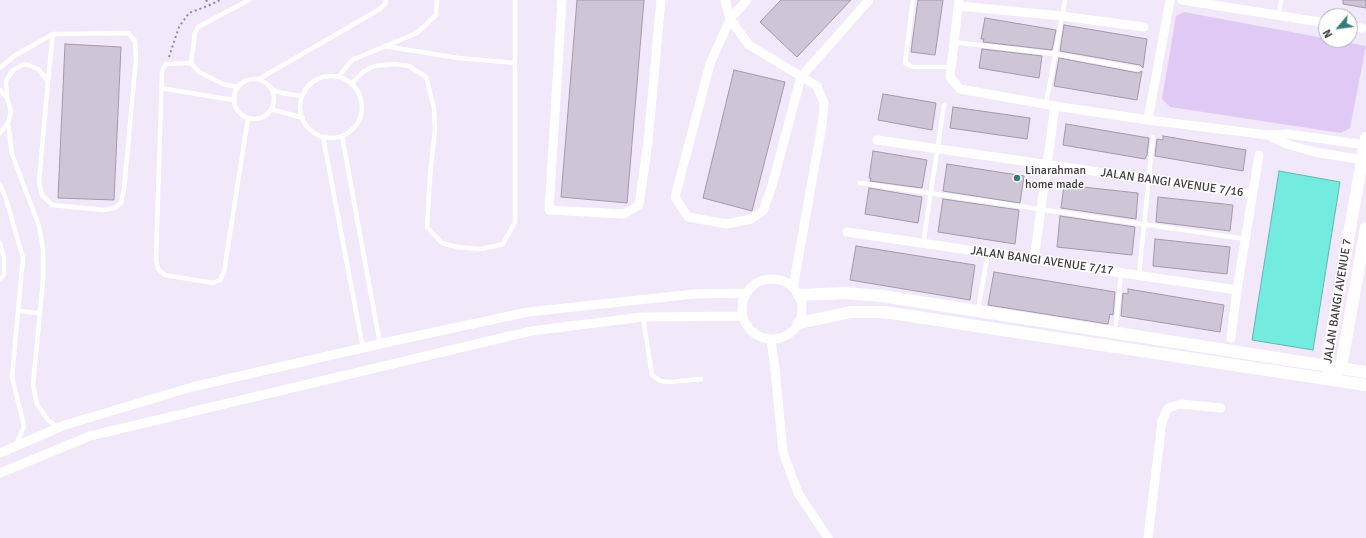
<!DOCTYPE html>
<style>
body{margin:0}
#map{position:relative;width:1366px;height:538px;overflow:hidden;background:#f1e8fa;font-family:Signika,sans-serif}
canvas{display:block}
.north{position:absolute;left:1318px;top:8px;width:40px;height:40px;box-sizing:border-box;background:#fff;border:1px solid #b1b0b3;border-radius:50%;rotate:241deg;font-size:11px;font-weight:700;line-height:16px;text-align:center;color:#3c3940}
.north::after{content:'';display:block;margin:auto;width:14px;height:18px;background:#367d76;clip-path:polygon(50% 0,100% 100%,50% 72%,0 100%)}
</style>
<div id="map">
<canvas width="1366" height="538"></canvas>
<div class="north">N</div>
</div>
<script>
const ctx = document.querySelector('canvas').getContext('2d');
ctx.lineJoin = 'round';
function fillPath(path, color) { ctx.fillStyle = color; ctx.fill(path, 'evenodd'); }
const toPath = rows => new Path2D(rows.map(r => 'M' + r).join(''));
function strokePath(path, color, width, dash) { ctx.strokeStyle = color; ctx.lineWidth = width; ctx.lineCap = dash ? 'butt' : 'round'; ctx.setLineDash(dash || []); ctx.stroke(path); }
function label(font, color, halo, rows, align = 'center') {
  ctx.font = font + ' Signika,sans-serif'; ctx.lineWidth = 3; ctx.setLineDash([]); ctx.textBaseline = 'middle'; ctx.strokeStyle = halo; ctx.fillStyle = color; for (const [text, x, y, turn = 0] of rows) {
    ctx.save(); ctx.translate(x, y); ctx.rotate((+turn || 0) * Math.PI / 180); ctx.textAlign = isNaN(turn) ? turn : align; if (halo) ctx.strokeText(text, 0, 0); ctx.fillText(text, 0, 0); ctx.restore();
  }
}
fillPath(toPath([
 [1184,12,1366,46,1350,128,1341,133,1170,107,1162,99,1176,16]
]), '#e0caf5');
const water = toPath([
 [1279,171,1340,182,1313,350,1252,340,1279,171]
]);
fillPath(water, '#73ebdf');
strokePath(water, '#62b6af', 1);
const building = toPath([
 [577,0,644,0,627,203,561,197,577,0],
 [781,0,851,0,797,57,760,22,781,0],
 [918,0,943,0,935,55,911,52,918,0],
 [1343,0,1366,0,1366,8,1343,4,1343,0],
 [985,18,1056,30,1052,50,983,42,984,39,981,39,985,18],
 [1064,25,1147,39,1143,68,1140,65,1060,51,1064,25],
 [65,44,121,47,114,200,58,198,65,44],
 [982,49,1042,56,1039,78,979,68,982,49],
 [1059,58,1138,73,1142,71,1137,100,1054,86,1059,58],
 [734,70,785,82,752,211,703,198,734,70],
 [883,94,936,103,932,130,878,120,883,94],
 [953,107,1030,118,1027,139,950,128,953,107],
 [1066,124,1149,138,1147,155,1145,159,1063,145,1066,124],
 [1163,136,1246,150,1243,171,1155,156,1157,139,1163,140,1163,136],
 [873,151,927,160,922,188,870,181,871,178,869,178,873,151],
 [947,164,1024,176,1020,203,943,191,947,164],
 [1064,185,1138,193,1136,219,1061,208,1064,185],
 [869,188,922,197,918,223,865,214,869,188],
 [1158,197,1233,205,1230,231,1156,222,1158,197],
 [943,199,1019,210,1015,244,938,232,943,199],
 [1060,216,1135,227,1132,255,1057,247,1060,216],
 [1155,239,1230,247,1227,274,1153,266,1155,239],
 [856,246,975,265,970,300,850,280,856,246],
 [994,272,1115,292,1113,315,1110,314,1108,324,988,305,994,272],
 [1128,289,1224,305,1220,332,1121,316,1123,293,1128,294,1128,289]
]);
fillPath(building, '#cec5d7');
strokePath(building, '#a299aa', 1);
strokePath(toPath([
 [206,0,210,5],
 [169,57,179,27,189,13,210,5,220,0]
]), '#918b98', 2, [2, 3]);
strokePath(toPath([
 [913,0,905,63,913,67,951,67],
 [1279,15,1281,0],
 [954,42,1055,54,1139,69],
 [384,46,458,58,515,63],
 [191,63,166,64,162,71,156,259,158,269,165,275,213,283,220,280,224,272,248,118],
 [0,68,14,56,53,34,128,33,135,41,136,59,124,189,121,203,115,208,104,210,52,205,42,195,39,182,48,81,38,69,25,64,13,70,6,81,7,98],
 [339,76,352,60,417,33,436,15,437,0],
 '300 107a31 31 0 1 1 62 0a31 31 0 1 1-62 0Z',
 '234 99a20 20 0 1 1 40 0a20 20 0 1 1-40 0Z',
 [259,79,380,9,385,4,386,0],
 [48,81,53,34],
 [351,84,364,71,375,66,395,64,409,66,426,77,434,108,435,129,430,177,427,227,442,243,457,247,482,249,503,244,515,222,515,0],
 [237,87,223,84,199,72,191,63,195,33,198,27,249,0],
 [161,88,233,100],
 [271,89,282,93,301,96],
 [0,90,7,98,11,111,8,123,0,133],
 [1046,104,1065,0],
 [271,109,303,118],
 [8,123,12,154,39,226,43,249,43,280,33,385,37,404,48,420,58,427],
 [342,136,380,344],
 [323,137,363,348],
 [860,183,1245,239],
 [0,184,6,199,23,258,12,377,24,426,16,445],
 [0,243,4,257,4,275,0,279],
 [923,244,944,105],
 [1139,275,1153,137],
 [979,304,988,253],
 [19,311,39,313],
 [643,317,652,375,660,381,670,382,701,379],
 [1116,324,1121,273]
]), '#fff', 4.5);
strokePath(toPath([
 [562,0,549,210,624,214,639,205,648,142,661,0],
 [725,0,730,19,749,45,817,86,824,103,822,125,793,288],
 [747,0,730,19,710,64,675,197,688,217,727,224,751,219,763,211,772,186,801,77,869,0],
 [959,0,950,77,960,89,1055,106,1148,120,1268,135,1288,134,1366,145],
 [1182,0,1326,23],
 [959,6,1062,16,1144,27],
 [1350,26,1362,28],
 [1148,120,1170,0],
 [1270,136,1286,144,1319,153,1366,160],
 [877,140,1252,194],
 [847,232,1237,290],
 [1034,260,1055,106],
 '742 309a30 30 0 1 1 60 0a30 30 0 1 1-60 0Z',
 [1231,338,1237,290,1259,155],
 [771,340,775,369,783,452,798,493,828,538],
 [0,453,65,425,192,387,393,341,528,312,694,294,747,293],
 [0,473,90,436,531,331,643,317,743,316],
 [1148,538,1162,421,1168,408,1181,404,1221,408]
]), '#fff', 9);
strokePath(toPath([
 [799,295,846,293,882,296,1366,372],
 [799,323,851,312,884,312,1366,385],
 [1329,371,1326,365,1366,138],
 [1337,373,1341,367,1366,228]
]), '#fff', 12);
for (const [x, y, r, color] of [
 [1017,178,4,"#367d76"]
]) { const dot = new Path2D(); dot.arc(x, y, r, 0, 2 * Math.PI); ctx.fillStyle = color; ctx.fill(dot); strokePath(dot, '#fff', 1.5); }
label('12px', '#3c3940', '#fff', [
 ["Linarahman",1025,171],
 ["home made",1025,185]
], 'left');
label('12px', '#3c3940', '#fff', [
 ["JALAN BANGI AVENUE 7/16",1172,183,8],
 ["JALAN BANGI AVENUE 7/17",1042,261,8],
 ["JALAN BANGI AVENUE 7",1338,301,-81]
]);
</script>
